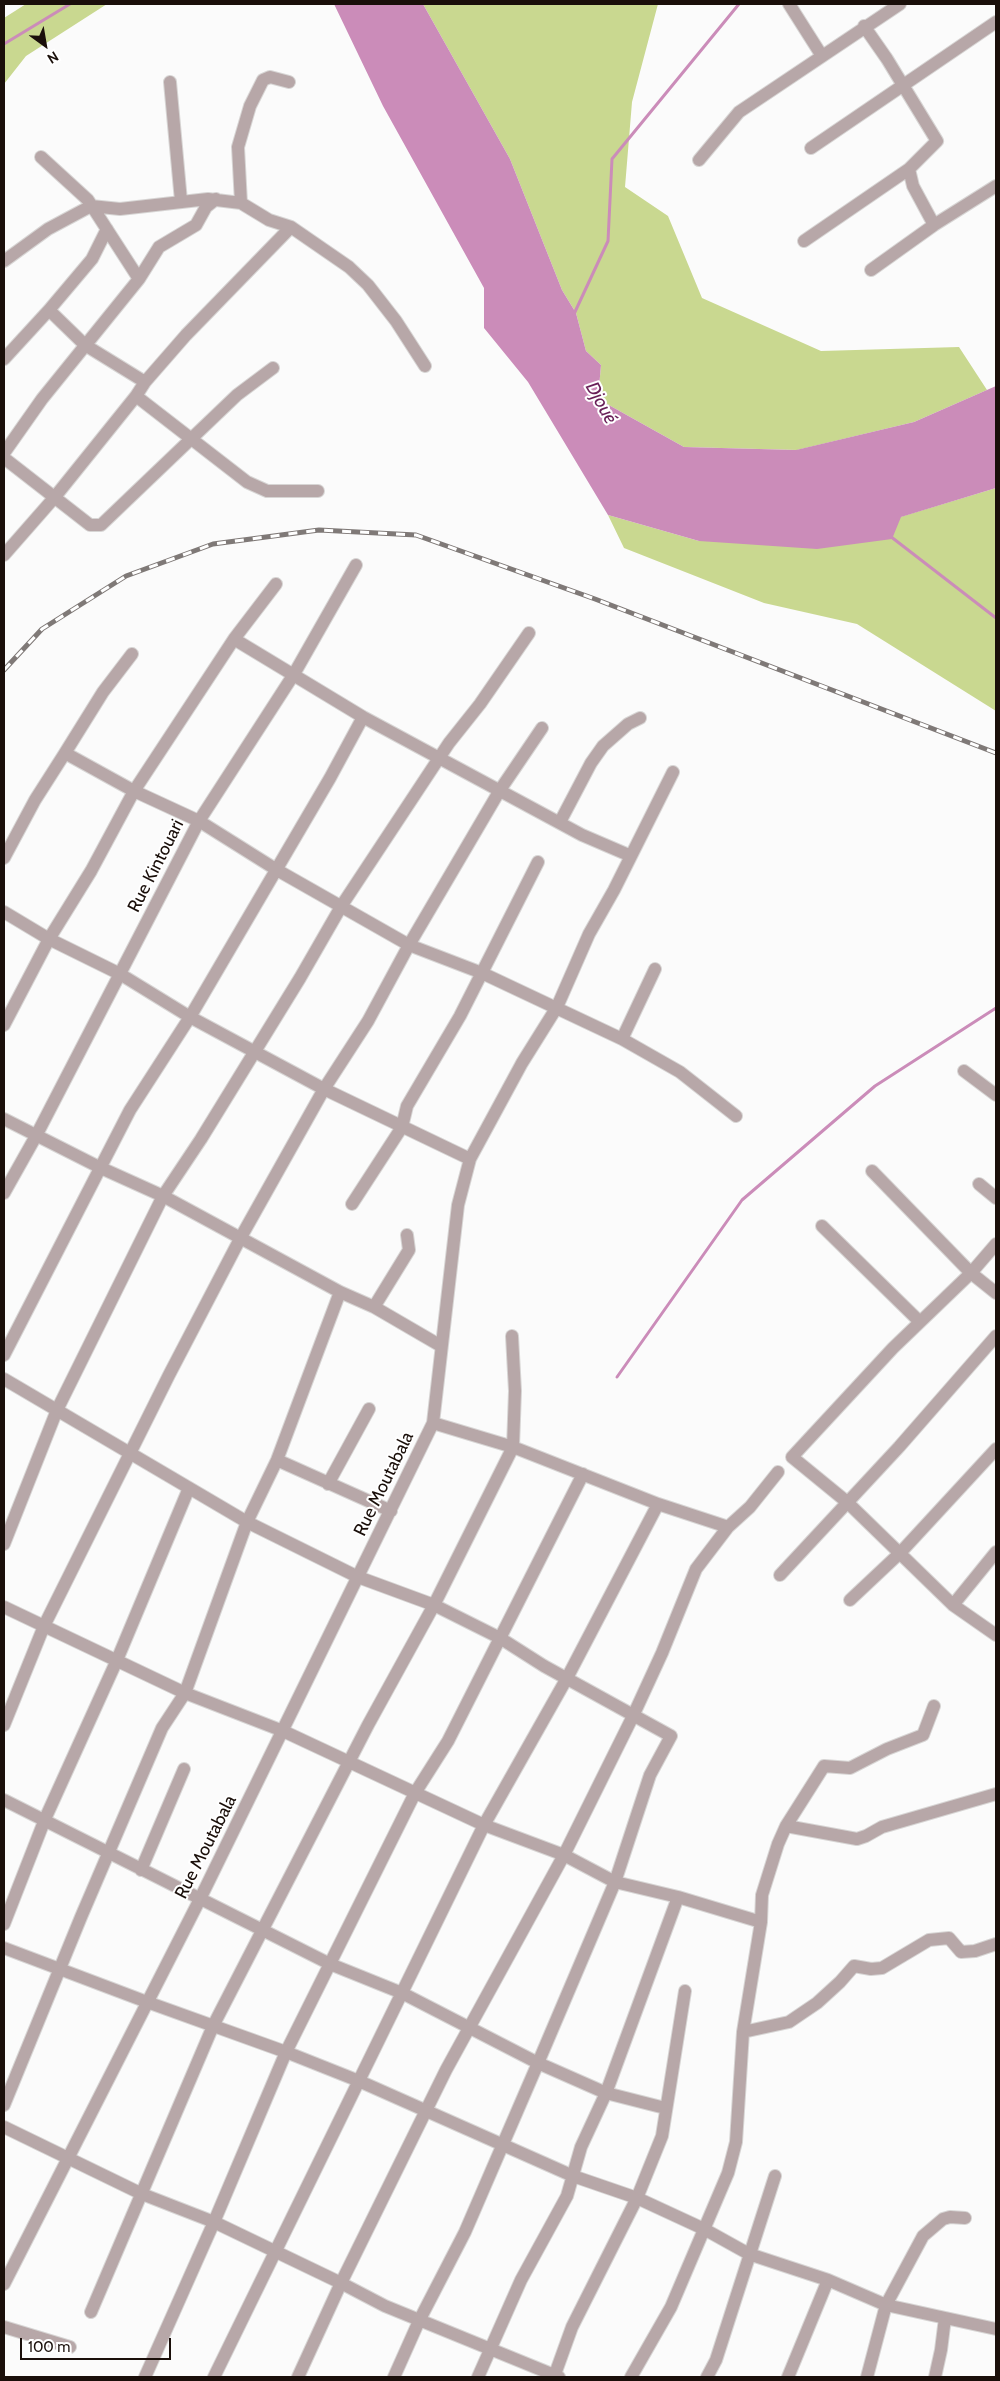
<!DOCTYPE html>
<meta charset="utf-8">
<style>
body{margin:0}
#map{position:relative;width:1000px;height:2381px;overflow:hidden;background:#fbfbfb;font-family:Cabin,sans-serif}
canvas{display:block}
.frame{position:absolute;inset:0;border:5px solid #1a0f0a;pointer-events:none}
.north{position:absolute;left:20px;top:20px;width:50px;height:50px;-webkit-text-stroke:4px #fff;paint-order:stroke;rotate:148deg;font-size:14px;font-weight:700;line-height:20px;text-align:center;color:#1a0f0a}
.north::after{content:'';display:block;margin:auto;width:18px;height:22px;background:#1a0f0a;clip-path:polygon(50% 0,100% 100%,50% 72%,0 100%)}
.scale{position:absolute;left:20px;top:2338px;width:151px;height:22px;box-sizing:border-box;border:2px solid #1a0f0a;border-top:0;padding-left:6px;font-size:15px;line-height:18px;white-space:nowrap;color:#1a0f0a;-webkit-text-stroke:4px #fff;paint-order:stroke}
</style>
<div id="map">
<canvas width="1000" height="2381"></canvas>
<div class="frame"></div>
<div class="north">N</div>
<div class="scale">100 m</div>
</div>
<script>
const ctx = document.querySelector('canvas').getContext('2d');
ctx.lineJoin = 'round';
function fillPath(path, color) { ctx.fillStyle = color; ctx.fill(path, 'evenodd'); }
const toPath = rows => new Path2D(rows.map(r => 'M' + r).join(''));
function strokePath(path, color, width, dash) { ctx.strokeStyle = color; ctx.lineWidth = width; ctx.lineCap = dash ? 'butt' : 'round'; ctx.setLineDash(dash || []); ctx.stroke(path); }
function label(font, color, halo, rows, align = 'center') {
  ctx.font = font + ' Cabin,sans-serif'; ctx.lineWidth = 4; ctx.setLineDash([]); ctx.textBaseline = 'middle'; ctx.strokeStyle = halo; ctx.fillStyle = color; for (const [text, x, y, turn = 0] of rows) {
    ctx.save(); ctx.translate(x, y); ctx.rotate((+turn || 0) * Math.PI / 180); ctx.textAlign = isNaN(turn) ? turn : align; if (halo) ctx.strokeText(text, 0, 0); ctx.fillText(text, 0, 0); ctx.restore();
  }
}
fillPath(toPath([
 [26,4,107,4,26,56,4,84,4,18],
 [423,4,658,4,632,102,625,187,668,216,702,298,821,351,959,347,987,390,914,422,797,450,684,447,598,399,601,365,586,351,576,313,562,290,510,159],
 [996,488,996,711,857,624,764,603,624,548,608,515,699,541,900,517]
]), '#c9d890');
fillPath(toPath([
 [334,4,423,4,510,159,562,290,576,313,586,351,601,365,598,399,684,447,796,450,914,422,996,386,996,488,901,517,892,539,817,549,699,541,608,515,528,382,484,328,484,288,383,106]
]), '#cb8cb9');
strokePath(toPath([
 [4,44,70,4],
 [574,314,608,241,612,159,739,4],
 [890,536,996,618],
 [617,1377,742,1200,875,1086,996,1008]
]), '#cb8cb9', 3);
const minor = toPath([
 [789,4,822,56],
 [864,26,887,59,937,141,909,169,913,186,934,225],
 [170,82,181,201],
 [811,148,996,22],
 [41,157,88,200,139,279],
 [699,160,739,112,900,4],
 [241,203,238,147,250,106,263,80,270,77,289,82],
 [804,241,909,169],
 [4,261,48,229,91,206,120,209,208,199,241,203,269,220,291,227,349,267,368,285,396,321,425,366],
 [871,270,934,225,996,186],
 [49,310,85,345,145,382],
 [4,359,49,310,92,259,107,229],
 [136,396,247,482,267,491,318,491],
 [4,453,42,399,139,279,159,247,196,225,206,207,216,199],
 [4,458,90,525,101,525,237,395,273,368],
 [4,555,54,498,136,396,145,382,186,335,291,227],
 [234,639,363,717,582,835,631,856],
 [65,753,103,692,132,654],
 [560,822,591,763,603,746,628,724,640,718],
 [4,858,35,800,65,753,134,791,199,821,277,870,409,945,482,973,622,1039,680,1072,736,1116],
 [4,912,49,939,120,974,190,1017,324,1089,470,1159],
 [4,1025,49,939,91,871,134,791,234,639,276,584],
 [622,1039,655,969],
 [964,1071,996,1095],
 [4,1119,101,1168,163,1196,340,1292,374,1307,441,1346],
 [872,1171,971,1273,996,1293],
 [979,1184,996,1198],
 [4,1193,36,1136,199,821,294,674,356,565],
 [352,1204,402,1127,407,1106,460,1016,538,862],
 [822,1226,919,1321],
 [996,1244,971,1273,893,1348,792,1457,847,1502,953,1605,996,1635],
 [374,1307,409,1250,407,1235],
 [4,1355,130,1110,190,1017,330,778,363,717],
 [4,1379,247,1522,358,1577,434,1605,500,1638,544,1666,671,1736,650,1775,615,1882,538,2063,465,2232,419,2321,394,2377],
 [433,1423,513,1447,658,1504,728,1527],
 [277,1460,391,1511],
 [328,1484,369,1409],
 [4,1544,57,1410,163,1196,201,1139,300,978,342,905,449,743,480,704,529,633],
 [780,1575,899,1447,996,1336],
 [850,1600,900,1553,996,1449],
 [953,1605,996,1552],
 [4,1607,185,1693,283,1731,484,1825,564,1855,615,1882,678,1897,761,1922],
 [4,1725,44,1626,169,1375,241,1237,324,1089,368,1021,409,945,500,790,542,728],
 [4,1800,330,1964,402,1993,538,2063,606,2093,665,2108],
 [786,1826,857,1839,866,1836,882,1827,996,1794],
 [141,1870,184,1769],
 [4,1924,45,1819,117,1660,189,1488],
 [4,1948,147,2002,286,2052,359,2081,573,2176,637,2198,704,2229,749,2254,828,2280,886,2305,996,2329],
 [743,2032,789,2022,817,2003,840,1982,854,1966,871,1969,882,1968,929,1940,949,1938,961,1952,975,1951,996,1944],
 [4,2105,81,1917,162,1728,185,1693,247,1522,277,1460,340,1292],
 [4,2127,142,2194,214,2222,341,2283,385,2306,559,2377],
 [4,2284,200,1899,433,1423,458,1205,470,1159,522,1063,557,1007,589,934,614,890,673,772],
 [91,2312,213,2026,368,1725,434,1605,513,1447,515,1391,512,1336],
 [4,2327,70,2347],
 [145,2377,214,2222,286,2052,415,1793,448,1741,583,1474],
 [214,2377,484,1825,567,1678,658,1504],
 [298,2377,341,2283,446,2070,564,1855,633,1716,662,1653,696,1569,728,1527,750,1507,778,1472],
 [478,2377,521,2280,567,2196,581,2147,606,2093,678,1897],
 [554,2377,572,2327,637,2198,662,2136,685,1991],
 [631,2377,671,2307,728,2173,736,2142,743,2032,761,1922,762,1895,778,1844,786,1826,824,1766,850,1768,887,1749,923,1735,934,1706],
 [707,2377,716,2360,775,2176],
 [788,2377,828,2280],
 [867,2377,886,2305,923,2236,943,2219,950,2217,965,2218],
 [935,2377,941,2350,945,2318]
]);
strokePath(minor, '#d7d5d4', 14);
strokePath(minor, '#b7a7a8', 12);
const rail = toPath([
 [4,670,42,629,126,576,213,544,319,530,416,535,595,599,996,753]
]);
strokePath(rail, '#7f7977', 5);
strokePath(rail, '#fff', 3, [9]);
label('18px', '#1a0f0a', '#fff', [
 ["Rue Kintouari",156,866,-63],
 ["Rue Moutabala",384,1484,-64],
 ["Rue Moutabala",206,1847,-63]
]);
label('italic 19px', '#681e57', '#fff', [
 ["Djoué",601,403,61]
]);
</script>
